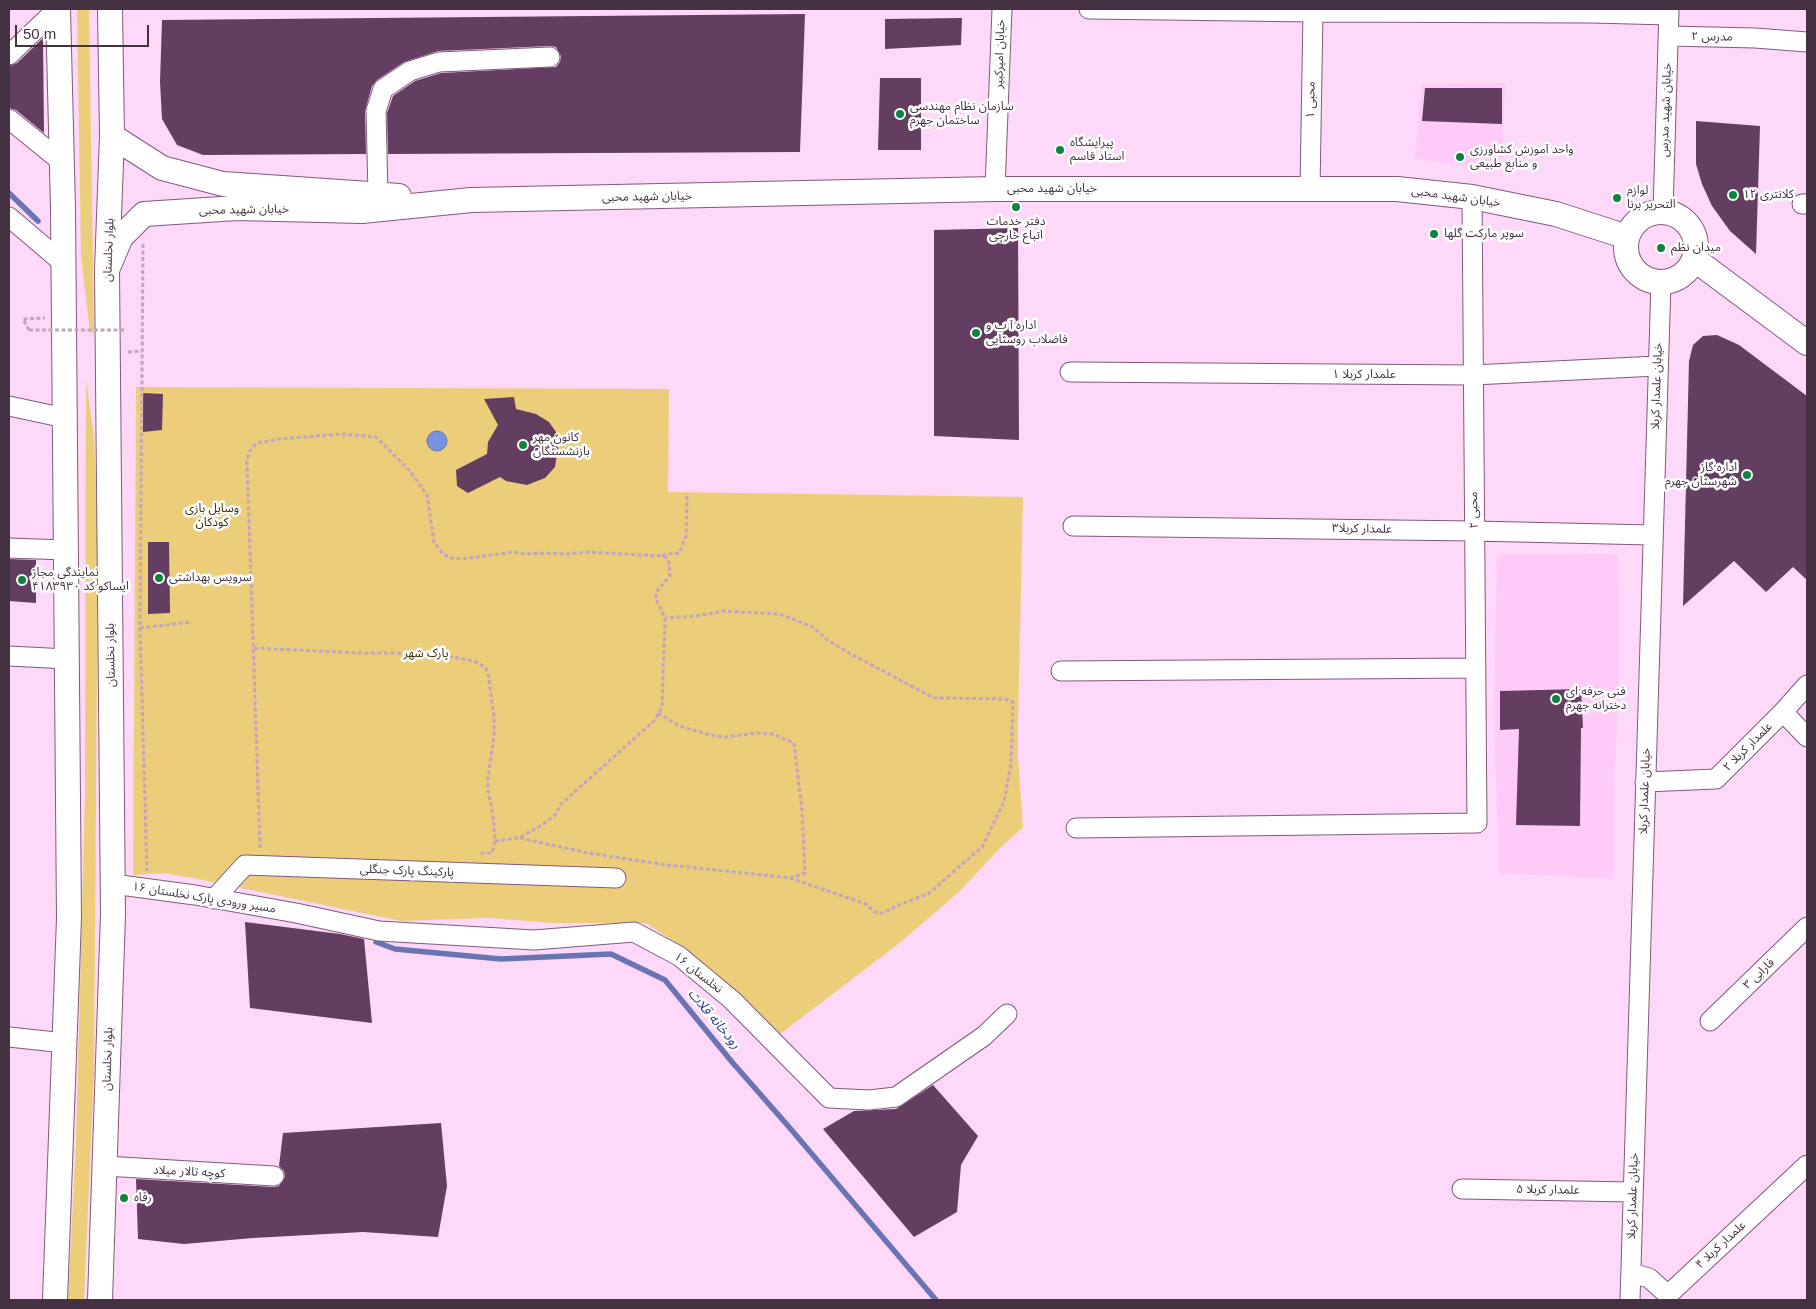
<!DOCTYPE html>
<meta charset="utf-8">
<style>
body{margin:0}
#map{position:relative;width:1816px;height:1309px;overflow:hidden;background:#fdd8f8;font-family:Arial,sans-serif}
canvas{display:block}
.frame{position:absolute;inset:0;border:10px solid #443242;pointer-events:none}
.scale{position:absolute;left:15px;top:25px;width:134px;height:22px;box-sizing:border-box;border:2px solid #443242;border-top:0;padding-left:6px;font-size:15px;line-height:18px;white-space:nowrap;color:#443242;-webkit-text-stroke:4px #fff;paint-order:stroke}
</style>
<div id="map">
<canvas width="1816" height="1309"></canvas>
<div class="frame"></div>
<div class="scale">50 m</div>
</div>
<script>
const ctx = document.querySelector('canvas').getContext('2d');
ctx.lineJoin = 'round';
function fillPath(path, color) { ctx.fillStyle = color; ctx.fill(path, 'evenodd'); }
const toPath = rows => new Path2D(rows.map(r => 'M' + r).join(''));
function strokePath(path, color, width, dash) { ctx.strokeStyle = color; ctx.lineWidth = width; ctx.lineCap = dash ? 'butt' : 'round'; ctx.setLineDash(dash || []); ctx.stroke(path); }
function label(font, color, halo, rows, align = 'center') {
  ctx.font = font + ' Arial,"Noto Sans Arabic",sans-serif'; ctx.lineWidth = 5; ctx.setLineDash([]); ctx.textBaseline = 'middle'; ctx.strokeStyle = halo; ctx.fillStyle = color; for (const [text, x, y, turn = 0] of rows) {
    ctx.save(); ctx.translate(x, y); ctx.rotate((+turn || 0) * Math.PI / 180); ctx.textAlign = isNaN(turn) ? turn : align; if (halo) ctx.strokeText(text, 0, 0); ctx.fillText(text, 0, 0); ctx.restore();
  }
}
fillPath(toPath([
 [1505,83,1501,170,1415,159,1422,84],
 [1618,554,1619,681,1614,784,1613,879,1499,873,1494,717,1497,555]
]), '#fecaf8');
fillPath(toPath([
 [77,9,89,9,94,333,90,332,81,257],
 [86,379,94,437,98,532,94,1070,84,1300,68,1300,76,1142,85,797],
 [136,387,669,389,668,492,1023,497,1018,722,1018,757,1023,827,1000,848,961,890,936,912,897,945,780,1034,765,1022,734,989,694,955,646,923,553,923,489,918,401,921,198,879,163,873,133,875]
]), '#ecce7a');
const water = toPath([
 '427 441a10 10 0 1 1 20 0a10 10 0 1 1-20 0Z'
]);
fillPath(water, '#7992e2');
strokePath(water, '#6975b2', 1);
strokePath(toPath([
 [9,193,38,221],
 [376,942,395,949,501,959,611,954,665,980,732,1062,789,1127,936,1300]
]), '#6975b2', 5.5);
fillPath(toPath([
 [805,14,800,152,388,154,387,113,393,96,415,81,441,73,556,67,560,62,561,56,556,47,550,46,438,51,404,62,377,80,372,86,365,111,366,154,203,155,177,145,162,119,160,82,162,20],
 [962,18,961,45,885,49,885,19],
 [43,38,44,133,16,110,9,108,9,66,17,63],
 [880,78,921,78,921,150,878,150],
 [1425,88,1502,88,1502,124,1422,121],
 [1696,121,1760,126,1756,254,1730,231,1712,206,1702,184,1696,164],
 [1018,228,1019,440,934,436,934,230],
 [1717,335,1739,345,1807,396,1807,580,1793,567,1766,592,1734,561,1683,606,1689,361,1693,345,1703,336],
 [143,393,163,394,162,430,143,432],
 [514,397,516,409,536,414,549,422,556,432,558,447,555,467,545,478,527,485,506,481,500,477,468,493,457,486,456,470,487,454,488,442,498,425,484,399],
 [148,542,169,542,170,613,148,614],
 [9,559,36,560,36,603,9,601],
 [1581,689,1583,728,1581,728,1580,826,1516,825,1519,729,1500,730,1500,691],
 [245,922,340,934,364,939,372,1023,250,1008],
 [933,1085,978,1136,961,1165,957,1212,914,1237,823,1129,854,1111,896,1109],
 [441,1123,447,1186,438,1237,363,1232,253,1238,184,1244,138,1239,136,1179,274,1187,279,1186,285,1177,284,1171,279,1166,283,1133]
]), '#633e60');
const minor = toPath([
 [1089,9,1313,12,1592,13,1669,15],
 [1669,36,1755,38,1807,42],
 [9,55,57,9],
 [9,119,62,162],
 [995,189,1002,9],
 [1310,189,1313,12],
 [378,194,376,111,383,89,410,71,439,62,550,57],
 [1802,204,1807,204],
 [1663,212,1669,9],
 [9,217,62,262],
 [1070,372,1473,375,1657,366],
 [9,406,65,418],
 [1073,526,1474,531,1652,535],
 [9,548,66,550],
 [9,656,67,659],
 [1061,671,1476,668],
 [1783,712,1807,737],
 [1645,782,1716,779,1783,712,1807,685],
 [1076,828,1477,823,1472,197],
 [113,884,195,895,296,913,379,931,534,940,634,932,679,956,732,1000,829,1098,869,1100,896,1097,984,1036,1007,1014],
 [214,899,245,865,616,878],
 [1710,1021,1807,927],
 [9,1037,65,1043],
 [105,1166,274,1176],
 [1462,1189,1633,1192],
 [1631,1273,1649,1278,1668,1295,1807,1165],
 [1630,1300,1661,282]
]);
const major = toPath([
 [112,136,162,168,223,184,399,196],
 '1626 247a35 35 0 1 1 70 0a35 35 0 1 1-70 0Z',
 [1694,259,1807,343],
 [107,270,121,237,144,214,237,208,362,211,471,200,995,189,1397,189,1472,197,1556,214,1627,237],
 [55,1300,69,918,63,208,58,9],
 [100,1300,113,914,107,270,112,136,110,9]
]);
strokePath(minor, '#81597d', 21);
strokePath(major, '#81597d', 26);
strokePath(toPath([
 [143,244,140,628,147,871],
 [29,330,23,319,45,318],
 [128,352,143,351],
 [662,555,679,553,686,536,687,493],
 [140,628,192,622],
 [254,648,361,653,393,653,453,657,474,661,485,667,488,673,494,717,494,737,488,777,488,790,493,815,495,841,492,853,479,853],
 [658,713,679,726,710,735,725,737,757,733,773,734,794,743,802,810,805,873,790,878],
 [520,838,588,853,660,864,790,878,866,904,874,912,883,913,901,904,928,894,982,847,1004,802,1011,763,1013,702,1005,699,934,698,847,652,826,639,813,627,779,614,724,611,696,616,665,618],
 [260,848,247,461,249,452,257,443,279,439,341,434,376,437,409,470,427,495,434,542,443,554,451,558,462,559,514,552,525,554,547,553,567,554,587,552,661,556,667,558,669,562,670,576,656,592,656,599,665,618,662,707,654,721,561,804,555,815,542,825,519,838,495,841]
]), '#c4a5c0', 3, [4, 2.5]);
strokePath(minor, '#fff', 19);
strokePath(major, '#fff', 24);
strokePath(toPath([
 [29,330,124,330]
]), '#c4a5c0', 3, [4, 2.5]);
for (const [x, y, r, color] of [
 [900,114,5,"#0b843d"],
 [1060,150,5,"#0b843d"],
 [1460,157,5,"#0b843d"],
 [1733,195,5,"#0b843d"],
 [1617,198,5,"#0b843d"],
 [1016,207,5,"#0b843d"],
 [1434,234,5,"#0b843d"],
 [1661,248,5,"#0b843d"],
 [976,333,5,"#0b843d"],
 [523,445,5,"#0b843d"],
 [1747,475,5,"#0b843d"],
 [159,578,5,"#0b843d"],
 [22,580,5,"#0b843d"],
 [1556,699,5,"#0b843d"],
 [124,1198,5,"#0b843d"]
]) { const dot = new Path2D(); dot.arc(x, y, r, 0, 2 * Math.PI); ctx.fillStyle = color; ctx.fill(dot); strokePath(dot, '#fff', 2); }
label('12px', '#443242', '#fff', [
 ["مدرس ۲",1712,37,1],
 ["خیابان امیرکبیر",1000,54,-88],
 ["محبی ۱",1311,100,-89],
 ["خیابان شهید مدرس",1666,110,-88],
 ["خیابان شهید محبی",1052,189],
 ["خیابان شهید محبی",647,197,-1],
 ["خیابان شهید محبی",1456,197,8],
 ["خیابان شهید محبی",244,210,-1],
 ["بلوار نخلستان",109,250,-88],
 ["علمدار کربلا ۱",1364,375],
 ["خیابان علمدار کربلا",1657,386,-88],
 ["محبی ۲",1474,510,-91],
 ["علمدار کربلا۳",1362,529,1],
 ["بلوار نخلستان",111,655,-91],
 ["علمدار کربلا ۲",1748,747,-45],
 ["خیابان علمدار کربلا",1645,791,-88],
 ["پارکینگ پارک جنگلی",407,871,2],
 ["مسیر ورودی پارک نخلستان ۱۶",204,898,9],
 ["نخلستان ۱۶",698,973,38],
 ["فارابی ۳",1759,974,-44],
 ["بلوار نخلستان",108,1059,-88],
 ["کوچه تالار میلاد",189,1172,3],
 ["علمدار کربلا ۵",1548,1190,1],
 ["خیابان علمدار کربلا",1633,1196,-88],
 ["علمدار کربلا ۴",1721,1245,-43]
]);
label('12px', '#443242', '#fff', [
 ["سازمان نظام مهندسی",910,107],
 ["ساختمان جهرم",910,121],
 ["پیرایشگاه",1070,143],
 ["استاد قاسم",1070,157],
 ["واحد آموزش کشاورزی",1470,150],
 ["و منابع طبیعی",1470,164],
 ["لوازم",1627,191],
 ["التحریر برنا",1627,205],
 ["کلانتری ۱۲",1743,195],
 ["دفتر خدمات",1016,222,"center"],
 ["اتباع خارجی",1016,236,"center"],
 ["سوپر مارکت گلها",1444,234],
 ["میدان نظم",1671,248],
 ["اداره آ ب و",986,326],
 ["فاضلاب روستایی",986,340],
 ["کانون مهر",533,438],
 ["بازنشستگان",533,452],
 ["اداره گاز",1737,468,"right"],
 ["شهرستان جهرم",1737,482,"right"],
 ["نمایندگی مجاز",32,573],
 ["ایساکو کد ۴۱۸۳۹۳۰",32,587],
 ["سرویس بهداشتی",169,578],
 ["فنی حرفه ای",1566,692],
 ["دخترانه جهرم",1566,706],
 ["رفاه",134,1198]
], 'left');
label('12px', '#3c2e02', '#fff', [
 ["وسایل بازی",212,509],
 ["کودکان",212,523],
 ["پارک شهر",426,654]
]);
label('italic 14px', '#3042a0', '#fff', [
 ["رودخانه قلات",714,1019,50]
]);
</script>
